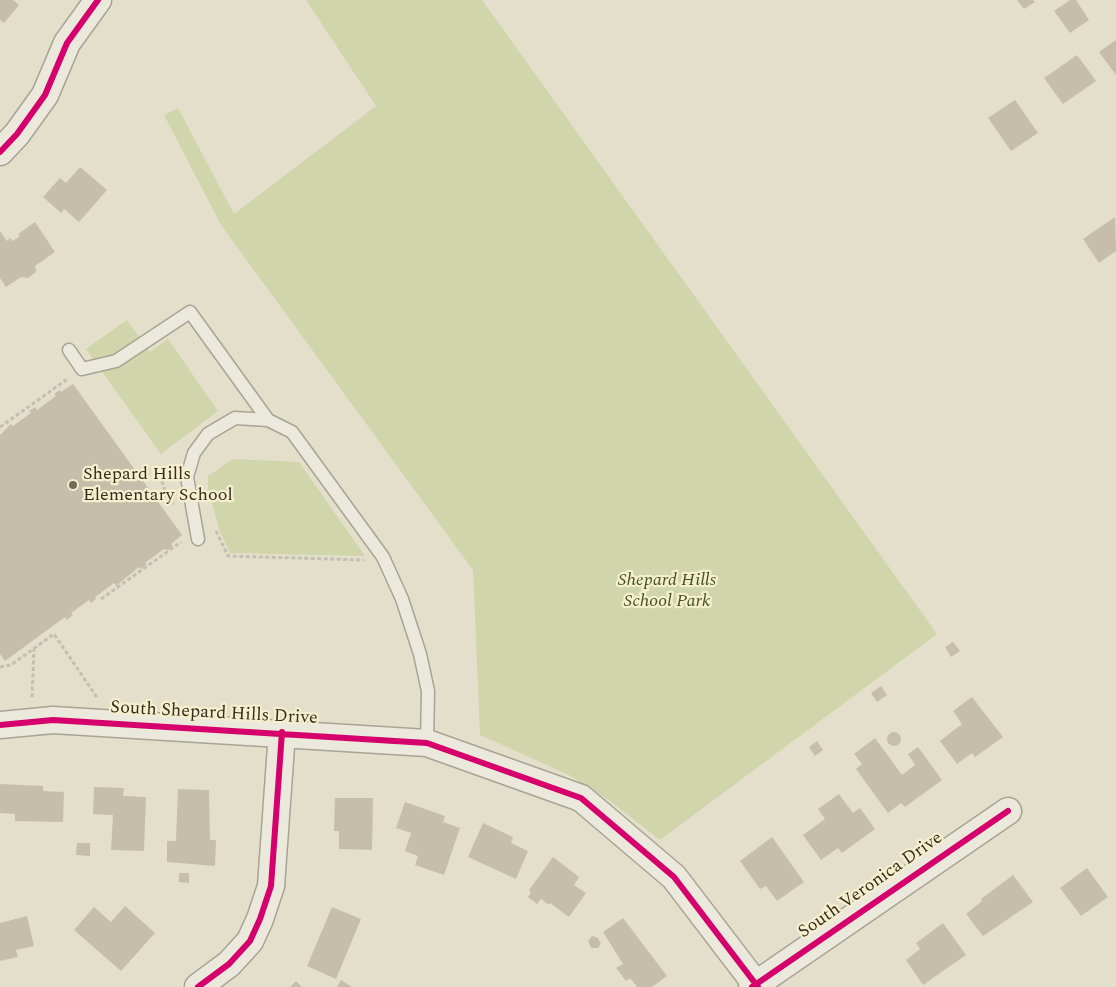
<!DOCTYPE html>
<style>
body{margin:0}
canvas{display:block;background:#e4dfca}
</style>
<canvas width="1116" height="987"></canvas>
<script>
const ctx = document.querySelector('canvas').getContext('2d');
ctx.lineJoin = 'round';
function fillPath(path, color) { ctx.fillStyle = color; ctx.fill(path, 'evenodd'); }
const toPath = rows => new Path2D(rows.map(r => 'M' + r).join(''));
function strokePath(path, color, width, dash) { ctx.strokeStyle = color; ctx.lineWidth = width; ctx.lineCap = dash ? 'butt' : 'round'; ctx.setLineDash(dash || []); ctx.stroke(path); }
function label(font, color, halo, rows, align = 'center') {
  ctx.font = font + ' Spectral,serif'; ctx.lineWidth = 4.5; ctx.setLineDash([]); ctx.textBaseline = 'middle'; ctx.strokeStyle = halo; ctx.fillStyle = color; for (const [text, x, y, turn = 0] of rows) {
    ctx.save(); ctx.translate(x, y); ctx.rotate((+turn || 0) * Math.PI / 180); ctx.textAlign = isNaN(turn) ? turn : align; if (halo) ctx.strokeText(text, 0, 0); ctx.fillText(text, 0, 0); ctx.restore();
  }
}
fillPath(toPath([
 [306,0,482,0,937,634,660,840,610,801,569,775,480,735,473,570,221,225,164,115,178,108,234,214,376,106],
 [127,320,150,352,168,339,218,411,161,454,86,349],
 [233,459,299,462,365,556,230,553,220,532,208,488,208,476]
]), '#d0d5ac');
fillPath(toPath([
 [0,0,13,0,19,5,4,23,0,20],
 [1017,0,1033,0,1035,2,1024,9],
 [1070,0,1076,0,1089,20,1070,33,1054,11],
 [1116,40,1116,75,1099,52],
 [1077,55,1096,81,1063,104,1044,78],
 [1015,100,1038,133,1011,151,988,118],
 [80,167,107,190,79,222,64,209,61,213,43,197,60,178,66,183],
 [1115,217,1116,251,1099,263,1083,239],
 [35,222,55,252,35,266,36,272,28,278,21,277,6,287,0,278,0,231,7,241,10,238,13,241,20,236,18,234],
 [73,384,182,535,171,544,173,546,168,550,164,549,145,563,147,564,141,569,139,567,116,586,114,583,95,597,96,599,91,603,89,600,71,613,73,615,67,620,65,617,5,661,0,654,0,435,11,424,13,426,31,413,29,411,35,407,37,410,56,396,54,394,60,390,61,392],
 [953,642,960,651,951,657,945,647],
 [881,686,887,695,877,702,871,693],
 [972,697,1003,737,975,757,972,753,957,764,940,741,962,724,953,711],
 '887 739a7 7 0 1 1 14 0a7 7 0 1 1-14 0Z',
 [875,738,902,775,915,765,908,754,918,747,942,780,905,807,901,803,888,813,856,769,862,764,854,754],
 [817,741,823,750,815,756,809,747],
 [0,784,43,786,43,791,64,792,63,822,15,821,15,814,0,813],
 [94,787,124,788,123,796,146,797,144,851,111,850,113,815,93,814],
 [178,789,209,790,210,840,216,840,215,866,167,862,167,841,176,841],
 [839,794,853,813,860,808,875,829,842,853,838,848,821,860,803,835,825,819,818,809],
 [335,798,373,798,372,850,339,849,339,831,334,831],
 [405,802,445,816,443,822,460,828,444,875,415,865,418,856,405,851,411,833,396,828],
 [483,823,513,837,511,843,528,851,516,879,468,857],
 [772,837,804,882,777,901,766,886,760,889,740,861],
 [77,843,90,843,90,856,76,855],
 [553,857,579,877,574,885,586,893,569,917,550,903,549,905,541,899,537,904,528,897,531,892,529,890],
 [1087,868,1108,897,1081,916,1060,888],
 [179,873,189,873,189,883,179,882],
 [1013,875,1033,902,983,936,966,914,982,901,981,899],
 [125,906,155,933,121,971,74,930,94,907,111,922],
 [332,907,361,919,336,979,307,966],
 [27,916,34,946,16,950,18,957,0,961,0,923],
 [623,918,667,976,652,987,637,987,630,978,626,981,616,968,623,964,603,932],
 [943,923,966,955,923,985,906,960,920,949,916,943],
 [592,936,598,938,601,944,598,948,591,948,588,941],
 [341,980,352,987,337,987],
 [296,981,302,987,290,987]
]), '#c7bdab');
const lane = toPath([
 [69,350,82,369,116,361,190,312,268,420],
 [198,539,187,477,194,453,208,434,235,418,268,420,292,432,383,557,402,599,420,654,428,691,427,743]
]);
const street = toPath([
 [0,152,17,134,45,95,67,43,98,0],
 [0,725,53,720,427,743,581,798,674,877,758,987],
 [198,987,229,964,250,941,260,919,271,886,282,732],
 [752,987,1008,811]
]);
strokePath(lane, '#a8a394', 15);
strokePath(street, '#a8a394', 29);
strokePath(toPath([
 [0,427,69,378],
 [162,481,167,498,174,504],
 [216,531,228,556,364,560],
 [101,599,181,542],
 [0,667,11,665,54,634,98,699],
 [32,697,34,649]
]), '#c3c0b3', 3, [4, 2.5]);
strokePath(lane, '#ebe8dc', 12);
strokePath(street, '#ebe8dc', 26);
strokePath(toPath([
 [0,152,17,134,45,95,67,43,98,0],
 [0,725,53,720,427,743,581,798,674,877,758,987],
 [198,987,229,964,250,941,260,919,271,886,282,732],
 [752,987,1008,811]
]), '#d6006c', 6);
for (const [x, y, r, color] of [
 [73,485,5,"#736b59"]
]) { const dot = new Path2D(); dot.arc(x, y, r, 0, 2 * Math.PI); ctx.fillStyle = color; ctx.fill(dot); strokePath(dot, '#f6efcf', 2); }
label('18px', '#362c1c', '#f6efcf', [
 ["Shepard Hills",83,475],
 ["Elementary School",83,496]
], 'left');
label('italic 18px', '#415322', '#f6efcf', [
 ["Shepard Hills",667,581],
 ["School Park",667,602]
]);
label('18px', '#362c1c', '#f6efcf', [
 ["South Shepard Hills Drive",214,714,3],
 ["South Veronica Drive",871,886,-35]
]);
</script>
